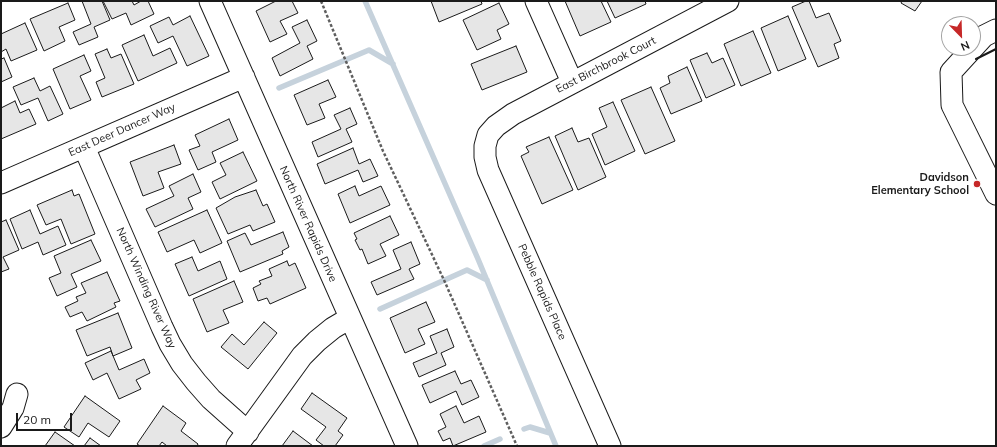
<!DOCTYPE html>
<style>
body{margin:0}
#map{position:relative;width:997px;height:447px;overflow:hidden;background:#fff;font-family:Mulish,sans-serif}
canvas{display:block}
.frame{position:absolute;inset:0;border:2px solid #1a1a1a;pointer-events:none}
.north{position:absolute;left:941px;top:16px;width:40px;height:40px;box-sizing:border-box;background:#fff;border:1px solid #a3a3a3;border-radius:50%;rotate:157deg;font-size:11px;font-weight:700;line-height:16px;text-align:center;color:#1a1a1a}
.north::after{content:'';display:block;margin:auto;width:14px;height:18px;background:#c62828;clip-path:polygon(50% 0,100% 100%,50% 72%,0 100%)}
.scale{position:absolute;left:16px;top:413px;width:56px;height:18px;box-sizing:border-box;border:2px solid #1a1a1a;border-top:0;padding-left:5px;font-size:12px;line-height:14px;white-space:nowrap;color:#1a1a1a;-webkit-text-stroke:3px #fff;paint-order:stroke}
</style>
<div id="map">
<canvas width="997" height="447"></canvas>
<div class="frame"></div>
<div class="north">N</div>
<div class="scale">20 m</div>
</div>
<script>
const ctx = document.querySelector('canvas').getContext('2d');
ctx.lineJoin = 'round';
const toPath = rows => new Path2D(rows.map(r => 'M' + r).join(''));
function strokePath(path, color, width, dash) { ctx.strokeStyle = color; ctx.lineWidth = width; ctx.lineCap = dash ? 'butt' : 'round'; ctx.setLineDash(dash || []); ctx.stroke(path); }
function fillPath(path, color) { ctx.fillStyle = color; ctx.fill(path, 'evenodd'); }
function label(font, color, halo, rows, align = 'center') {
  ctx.font = font + ' Mulish,sans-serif'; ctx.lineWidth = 3; ctx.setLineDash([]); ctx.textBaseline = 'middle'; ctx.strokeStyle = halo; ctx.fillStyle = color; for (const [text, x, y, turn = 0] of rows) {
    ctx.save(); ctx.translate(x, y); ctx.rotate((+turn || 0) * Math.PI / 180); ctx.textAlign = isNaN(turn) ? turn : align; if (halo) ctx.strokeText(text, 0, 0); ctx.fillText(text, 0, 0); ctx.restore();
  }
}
strokePath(toPath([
 [365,1,478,259,556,446],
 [279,88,369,50,393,64],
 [380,309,467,270,487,280],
 [524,429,530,427,550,433],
 [484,446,500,439]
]), '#c6d2dc', 5.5);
const building = toPath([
 [82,1,102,1,110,20,94,27,98,37,79,45,73,32,91,24,82,1],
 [103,1,132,1,134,5,141,1,148,1,154,14,131,25,126,13,112,19,103,1],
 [276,1,292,1,298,13,280,21,287,34,270,42,256,11,276,1],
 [431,1,481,1,482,4,439,22,431,1],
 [565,1,601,1,611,22,580,36,565,1],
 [607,1,645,1,646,4,615,18,607,1],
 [806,1,809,1,816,18,829,13,841,41,834,44,839,58,818,67,792,7,806,1],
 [902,1,922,1,915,11,901,3,902,1],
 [68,3,75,20,59,27,65,41,44,51,30,19,68,3],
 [499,3,509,24,497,30,501,39,477,50,463,20,499,3],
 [190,16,209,56,187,66,173,36,158,43,150,26,169,17,173,25,190,16],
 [788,16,806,59,778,71,761,28,788,16],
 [307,20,317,41,307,46,313,59,280,76,272,58,300,43,292,27,307,20],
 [25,23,37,50,11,61,6,49,1,52,1,34,25,23],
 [753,31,771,73,741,86,724,44,753,31],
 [144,35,153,56,170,48,177,63,138,81,122,45,144,35],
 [516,46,527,72,482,90,471,64,516,46],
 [107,49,111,58,121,54,134,84,102,97,96,82,105,78,95,54,107,49],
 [707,53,712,63,723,58,735,85,706,98,690,60,707,53],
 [84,55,91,71,80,76,91,100,70,109,53,69,84,55],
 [4,58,12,77,1,82,1,59,4,58],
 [687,67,702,101,671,114,660,88,670,83,668,76,687,67],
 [34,78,40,91,50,86,63,114,48,121,38,98,21,105,13,87,34,78],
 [328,80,336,97,319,104,325,118,307,125,294,95,328,80],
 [651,87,675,141,645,154,621,100,651,87],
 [15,101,20,113,29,109,36,124,1,139,1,108,15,101],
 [613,102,635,151,605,165,592,134,607,127,599,108,613,102],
 [350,108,357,124,346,129,352,142,318,157,312,142,341,129,334,115,350,108],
 [229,119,238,140,212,152,216,162,198,170,189,150,200,146,195,135,229,119],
 [572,128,578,142,589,138,606,177,578,190,555,136,572,128],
 [549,137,573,190,542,204,521,156,529,152,526,147,549,137],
 [174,145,181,164,158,172,164,188,143,196,130,162,174,145],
 [353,148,359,164,370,159,378,176,363,182,358,170,325,184,317,164,353,148],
 [243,152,257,181,220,199,212,182,226,175,220,163,243,152],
 [193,174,201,192,188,198,193,209,155,227,146,209,174,196,169,186,193,174],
 [355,186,359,196,381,186,390,205,350,223,338,194,355,186],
 [72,190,74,196,79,194,95,234,71,244,61,219,46,225,37,205,72,190],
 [256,190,263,206,267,204,275,222,253,231,250,225,228,234,216,208,235,197,256,190],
 [30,210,40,234,58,226,66,245,43,255,38,242,22,249,10,219,30,210],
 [207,210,222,243,200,253,194,240,167,252,158,232,207,210],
 [390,216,399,235,380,244,386,256,368,264,362,249,360,250,355,240,357,239,354,233,390,216],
 [6,220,19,250,3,257,9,269,1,272,1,222,6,220],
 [283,232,289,247,282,251,283,254,240,272,227,241,245,233,251,245,283,232],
 [91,240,101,261,71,274,77,287,57,296,49,278,61,273,54,256,91,240],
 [411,242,420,264,409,269,414,279,377,295,371,282,401,269,393,250,411,242],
 [192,257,198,271,220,261,227,279,189,296,175,264,192,257],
 [287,261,289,266,295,263,306,288,270,304,267,298,258,301,253,288,261,284,259,281,272,276,269,269,287,261],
 [107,272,120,301,114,303,116,307,87,321,82,312,70,317,65,307,78,301,76,297,86,293,81,283,107,272],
 [234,281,243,302,223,310,229,323,207,332,193,299,234,281],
 [426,302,435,322,418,329,425,344,405,353,390,318,426,302],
 [118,313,132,348,113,356,110,347,87,356,76,330,118,313],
 [264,322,277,333,248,369,221,347,232,334,244,345,264,322],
 [447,329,454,347,441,353,446,365,419,377,413,363,437,353,430,336,447,329],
 [111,351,119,370,144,359,150,373,136,380,141,389,119,399,107,373,93,380,85,363,111,351],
 [455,371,461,384,471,380,479,397,462,405,456,391,430,403,422,385,455,371],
 [312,393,347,418,338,431,343,435,335,446,324,446,316,440,326,427,301,409,312,393],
 [85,396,120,421,109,437,88,423,79,437,64,427,85,396],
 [163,406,186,423,181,431,198,444,197,446,167,446,162,442,159,446,140,446,137,444,163,406],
 [456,406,464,423,479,416,486,432,453,446,450,438,443,441,438,431,446,427,440,414,456,406],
 [293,431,313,446,282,446,293,431],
 [55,432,75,446,45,446,55,432],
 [90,438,101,446,84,446,90,438]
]);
fillPath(building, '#e6e6e6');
strokePath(building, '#1a1a1a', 1);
const minor = toPath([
 [210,1,407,446],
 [536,1,572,82],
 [996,30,984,36,951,72,952,105,996,194],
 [84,147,162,327,170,344,182,364,196,382,211,399,248,432],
 [1,183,244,77],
 [1,427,13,408,17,394],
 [237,446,302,356,317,341,333,328,350,318],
 [610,446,488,170,485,157,485,146,488,135,496,126,513,114,728,1]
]);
strokePath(minor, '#1a1a1a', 23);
strokePath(toPath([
 [321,1,383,151,444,280,517,446]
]), '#5f5f5f', 2.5, [3, 2]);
strokePath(minor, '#fff', 21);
strokePath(toPath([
 [976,59,996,49]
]), '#1a1a1a', 2);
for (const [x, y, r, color] of [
 [977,184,4,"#c62828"]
]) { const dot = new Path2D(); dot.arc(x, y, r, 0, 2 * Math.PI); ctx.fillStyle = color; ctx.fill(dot); strokePath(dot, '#fff', 1.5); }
label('11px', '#1a1a1a', '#fff', [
 ["East Birchbrook Court",606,65,-27],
 ["East Deer Dancer Way",122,130,-24],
 ["North River Rapids Drive",308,224,66],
 ["North Winding River Way",146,288,66],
 ["Pebble Rapids Place",542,292,66]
]);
label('bold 11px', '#1a1a1a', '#fff', [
 ["Davidson",969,178],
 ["Elementary School",969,191]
], 'right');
</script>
